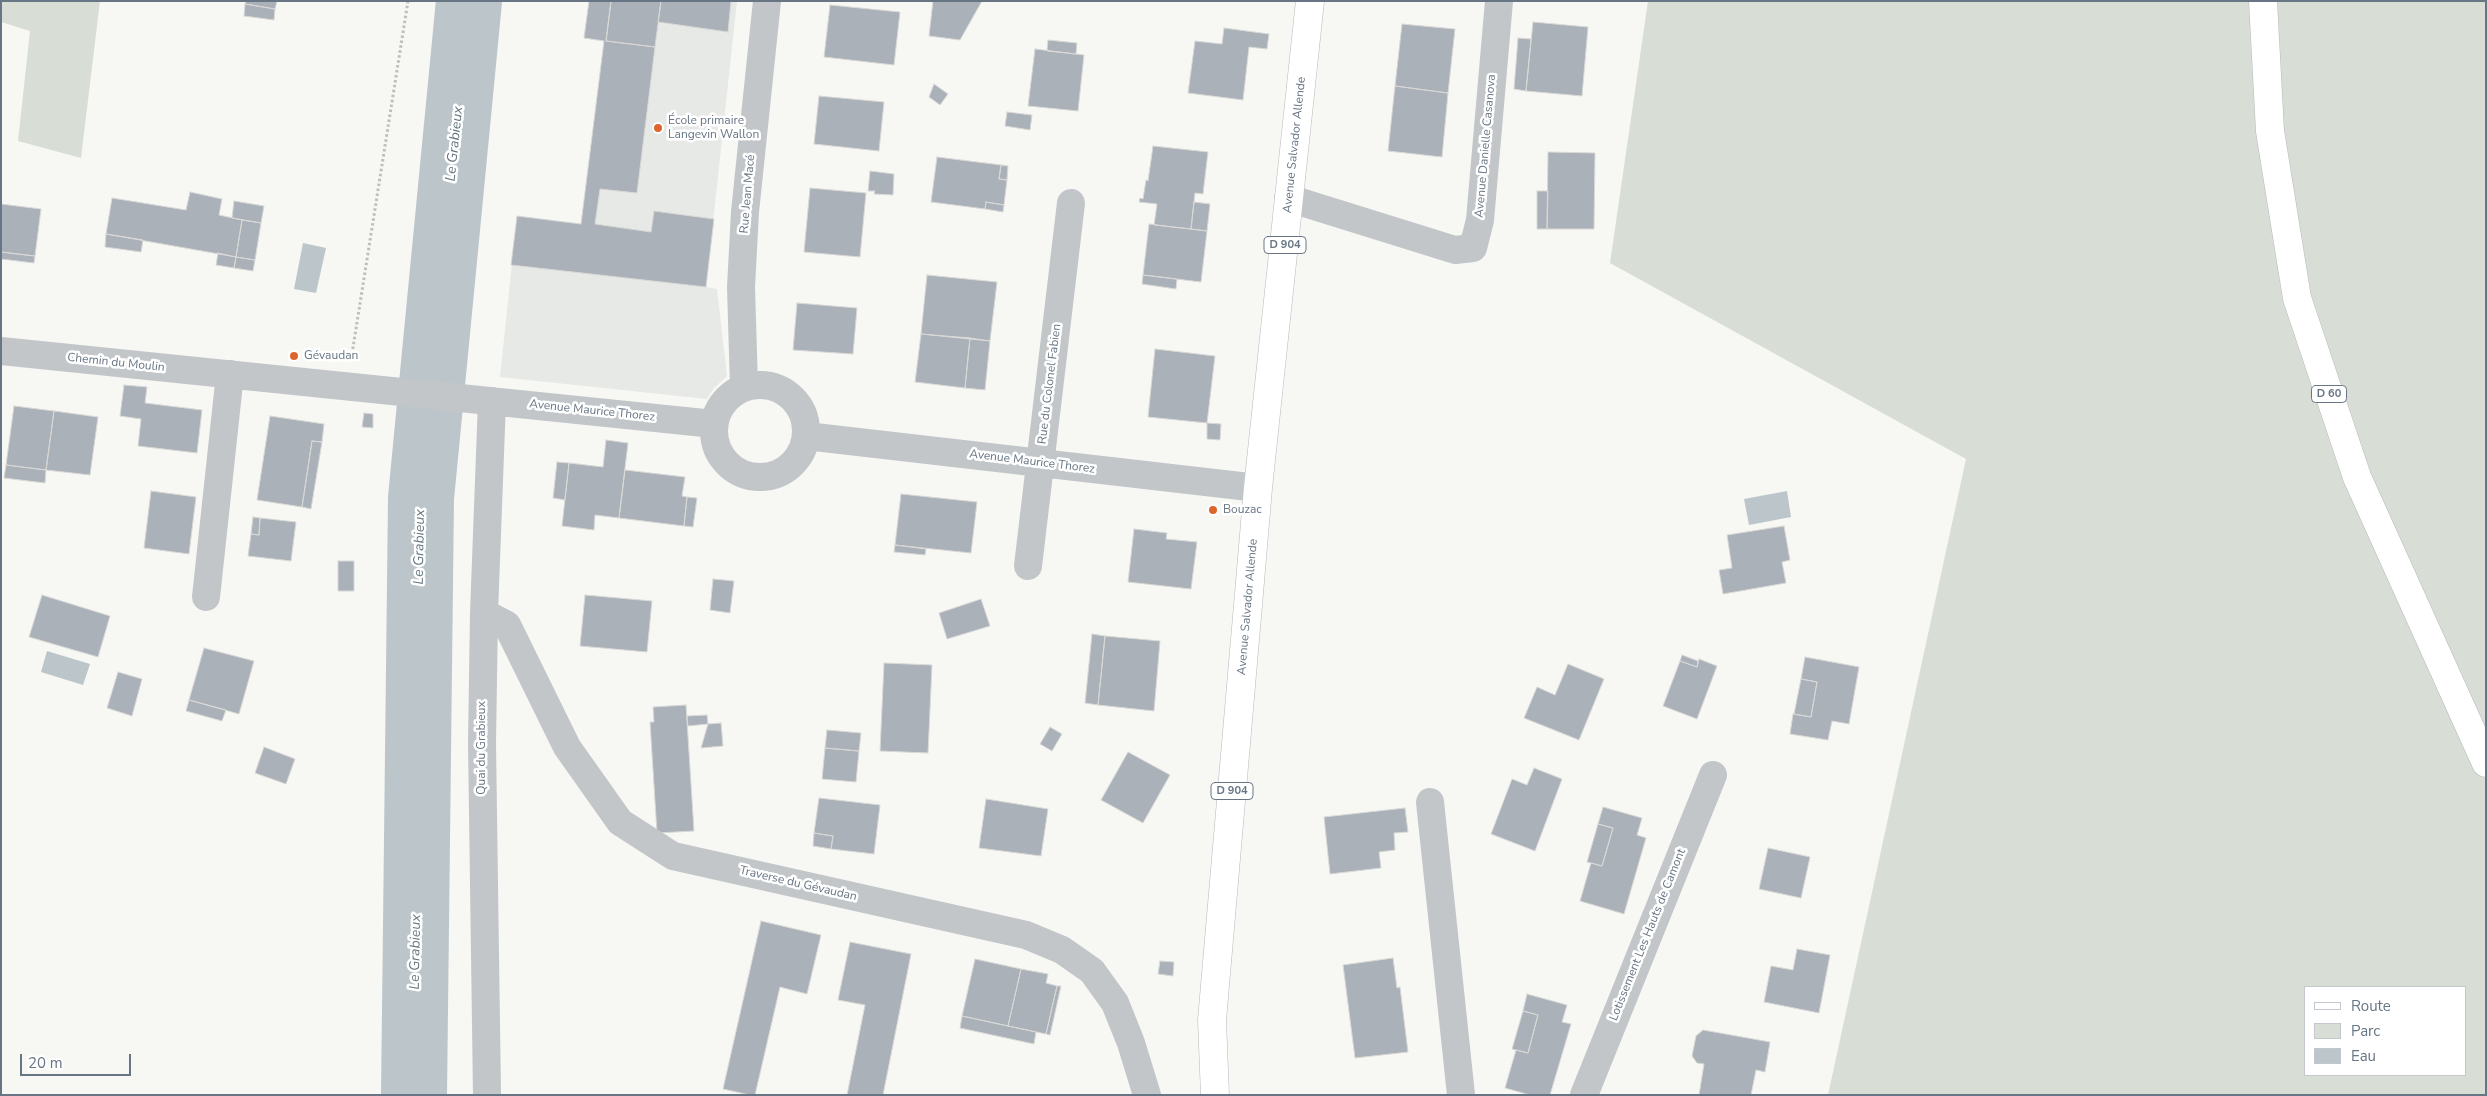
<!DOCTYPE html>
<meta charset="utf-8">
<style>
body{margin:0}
#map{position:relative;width:2487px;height:1096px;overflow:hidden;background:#f7f7f4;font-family:"Nunito Sans",sans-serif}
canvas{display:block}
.frame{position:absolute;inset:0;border:2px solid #677584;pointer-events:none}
.legend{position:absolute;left:2304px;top:986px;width:162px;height:90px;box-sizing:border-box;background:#fff;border:1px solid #c2c8ce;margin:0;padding:6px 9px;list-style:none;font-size:15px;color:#677584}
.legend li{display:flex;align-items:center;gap:10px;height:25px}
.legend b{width:25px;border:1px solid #c2c8ce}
.scale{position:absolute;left:20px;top:1054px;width:111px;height:22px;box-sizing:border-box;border:2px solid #677584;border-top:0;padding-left:6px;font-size:15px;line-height:18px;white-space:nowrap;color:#677584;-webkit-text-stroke:4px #fff;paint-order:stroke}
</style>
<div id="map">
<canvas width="2487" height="1096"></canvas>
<div class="frame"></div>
<ul class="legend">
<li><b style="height:6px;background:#fff"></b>Route</li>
<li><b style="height:14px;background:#d8ded5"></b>Parc</li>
<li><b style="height:14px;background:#bcc6ca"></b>Eau</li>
</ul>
<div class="scale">20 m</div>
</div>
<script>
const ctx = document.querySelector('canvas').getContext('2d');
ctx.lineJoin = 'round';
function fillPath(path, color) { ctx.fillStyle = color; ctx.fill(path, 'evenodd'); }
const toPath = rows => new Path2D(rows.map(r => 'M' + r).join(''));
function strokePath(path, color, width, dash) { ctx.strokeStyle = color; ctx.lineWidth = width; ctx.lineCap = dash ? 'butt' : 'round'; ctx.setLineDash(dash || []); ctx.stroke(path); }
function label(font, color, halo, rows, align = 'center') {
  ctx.font = font + ' "Nunito Sans",sans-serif'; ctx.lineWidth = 5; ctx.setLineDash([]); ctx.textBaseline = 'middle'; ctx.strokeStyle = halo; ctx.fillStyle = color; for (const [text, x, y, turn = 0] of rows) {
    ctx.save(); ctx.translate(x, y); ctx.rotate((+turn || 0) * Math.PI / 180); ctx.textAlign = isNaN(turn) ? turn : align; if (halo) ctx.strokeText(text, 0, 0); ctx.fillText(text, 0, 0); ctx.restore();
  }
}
fillPath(toPath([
 [589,1,737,1,706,287,717,289,727,376,714,388,707,399,500,377,517,216,581,224,604,41,584,38]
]), '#e7e9e7');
fillPath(toPath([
 [1,1,100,1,81,158,18,141,30,31,1,22],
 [1648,1,2486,1,2486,1095,1828,1095,1966,459,1610,263],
 [2306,987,2466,987,2466,1075,2306,1075]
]), '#d8ded5');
fillPath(toPath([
 [303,243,326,248,316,293,294,289],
 [1787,491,1791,517,1749,525,1744,499],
 [47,651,90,664,83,685,41,672]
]), '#bcc6ca');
strokePath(toPath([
 [414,1095,421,498,469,1]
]), '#bcc6ca', 66);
const building = toPath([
 [246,1,277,1,275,9,245,4,246,1],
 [589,1,611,1,606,41,655,47,637,193,600,189,595,224,651,232,654,211,714,219,706,287,511,265,517,216,581,224,604,41,584,38,589,1],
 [611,1,661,1,655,47,606,41,611,1],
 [661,1,731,1,728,32,658,22,661,1],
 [933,1,982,1,960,40,929,36,933,1],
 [245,4,275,9,274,20,244,16,245,4],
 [830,5,900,12,894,65,824,57,830,5],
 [1533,22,1588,27,1582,96,1526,91,1533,22],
 [1402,24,1455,29,1448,93,1395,86,1402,24],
 [1224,28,1269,34,1267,49,1249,47,1243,100,1188,93,1195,41,1222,44,1224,28],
 [1518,38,1531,39,1526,91,1514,89,1518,38],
 [1048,40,1077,43,1076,54,1047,51,1048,40],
 [1035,49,1084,55,1078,111,1028,106,1035,49],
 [934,84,948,94,940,105,929,97,934,84],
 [1395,86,1448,93,1442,157,1388,151,1395,86],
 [819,96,884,102,879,151,814,144,819,96],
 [1007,112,1032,115,1030,130,1005,126,1007,112],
 [1153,146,1208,152,1203,194,1195,193,1191,229,1154,225,1157,204,1139,202,1140,198,1143,199,1146,180,1148,181,1153,146],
 [1548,152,1595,153,1594,229,1547,229,1548,152],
 [937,157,1001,165,999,179,1007,180,1004,205,986,202,985,209,931,202,937,157],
 [1001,165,1008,166,1007,180,999,179,1001,165],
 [870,171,894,174,893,195,874,194,875,191,868,191,870,171],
 [810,188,866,193,860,257,804,252,810,188],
 [1537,191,1548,191,1547,229,1537,229,1537,191],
 [190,192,222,199,219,215,242,220,236,257,106,234,112,198,186,210,190,192],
 [234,201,264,206,261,223,232,218,234,201],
 [986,202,1004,205,1003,212,985,209,986,202],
 [1194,202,1210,204,1207,231,1191,229,1194,202],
 [1,204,41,209,35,256,1,252,1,204],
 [242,220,261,223,255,260,236,257,242,220],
 [1149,224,1207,231,1201,282,1143,275,1149,224],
 [106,234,143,240,141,252,105,247,106,234],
 [1,252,35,256,34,263,1,259,1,252],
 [218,253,236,257,234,268,216,265,218,253],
 [236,257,255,260,253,271,234,268,236,257],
 [927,275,997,282,990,341,921,334,927,275],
 [1143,275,1177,279,1176,289,1142,284,1143,275],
 [797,303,857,308,853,354,793,350,797,303],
 [921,334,970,338,965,388,915,382,921,334],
 [970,338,990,341,985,390,965,388,970,338],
 [1155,349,1215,356,1207,423,1148,417,1155,349],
 [124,385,147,387,145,403,202,410,197,453,138,446,141,419,120,416,124,385],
 [14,406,54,411,46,470,6,465,14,406],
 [54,411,98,417,90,475,46,470,54,411],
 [364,413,373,414,373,428,362,427,364,413],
 [270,416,324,424,322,442,312,441,302,507,257,500,270,416],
 [1207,423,1221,424,1220,440,1207,439,1207,423],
 [606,440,628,443,619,518,595,515,594,530,562,526,569,463,603,467,606,440],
 [312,441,322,442,311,509,302,507,312,441],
 [557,462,569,463,565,500,553,498,557,462],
 [6,465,46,470,45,483,4,478,6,465],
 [625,470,685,477,682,496,687,497,684,526,619,518,625,470],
 [151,491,196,497,189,554,144,548,151,491],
 [901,494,977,502,971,553,895,545,901,494],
 [687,497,697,498,693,527,684,526,687,497],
 [253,517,260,518,259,535,251,534,253,517],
 [260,518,296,522,291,561,248,556,251,534,259,535,260,518],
 [1784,526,1790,560,1782,562,1786,583,1723,594,1719,570,1732,568,1727,535,1784,526],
 [1134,529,1167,533,1166,539,1197,542,1191,589,1128,582,1134,529],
 [895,545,926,549,925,555,894,552,895,545],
 [338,561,354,561,354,591,338,591,338,561],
 [713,579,734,581,730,613,710,610,713,579],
 [42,595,110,616,98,657,29,637,42,595],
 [585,595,652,601,647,652,580,646,585,595],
 [981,599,990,626,947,639,939,613,981,599],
 [1092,634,1105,636,1098,705,1085,703,1092,634],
 [1105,636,1160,641,1154,711,1098,705,1105,636],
 [204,648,254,661,239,714,189,700,204,648],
 [1682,655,1698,661,1697,667,1680,661,1682,655],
 [1805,657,1859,667,1849,724,1832,721,1828,740,1790,734,1793,714,1811,717,1817,682,1801,679,1805,657],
 [1699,659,1717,666,1697,719,1663,706,1680,661,1697,667,1699,659],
 [884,663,932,665,928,753,880,751,884,663],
 [1568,664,1604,679,1579,740,1524,718,1537,687,1555,695,1568,664],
 [118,672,142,679,132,716,107,708,118,672],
 [1801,679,1817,682,1811,717,1794,714,1801,679],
 [189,700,226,710,222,721,186,711,189,700],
 [686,705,694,831,657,833,650,722,654,722,653,707,686,705],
 [707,715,708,724,688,726,687,716,707,715],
 [721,723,723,746,701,748,708,724,721,723],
 [1050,727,1062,734,1052,751,1040,744,1050,727],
 [827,730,861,733,859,751,825,748,827,730],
 [264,747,295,759,286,784,255,773,264,747],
 [825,748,859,751,856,782,822,779,825,748],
 [1128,752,1170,775,1143,823,1101,800,1128,752],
 [1534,768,1562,779,1535,851,1491,834,1512,779,1527,785,1534,768],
 [819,798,880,805,874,854,831,849,833,836,814,833,819,798],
 [986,799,1048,809,1041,856,979,848,986,799],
 [1603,807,1642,818,1637,835,1646,838,1624,914,1580,901,1591,863,1602,866,1613,828,1598,824,1603,807],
 [1405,808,1408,832,1394,833,1395,850,1379,852,1381,868,1330,874,1324,817,1405,808],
 [1598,824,1613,828,1602,866,1587,862,1598,824],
 [814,833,833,836,831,849,813,846,814,833],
 [1768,848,1810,857,1801,898,1759,889,1768,848],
 [761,921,821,935,807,994,780,987,755,1095,750,1095,723,1089,761,921],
 [850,942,911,954,883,1095,847,1095,865,1005,838,1000,850,942],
 [1797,949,1830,955,1819,1013,1764,1002,1771,966,1793,970,1797,949],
 [1393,958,1397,988,1400,987,1408,1052,1355,1058,1343,965,1393,958],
 [975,959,1021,969,1008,1026,962,1016,975,959],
 [1160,961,1174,962,1173,976,1158,974,1160,961],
 [1021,969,1048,974,1046,983,1057,986,1046,1034,1008,1026,1021,969],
 [1057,986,1061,986,1050,1035,1046,1034,1057,986],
 [1527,994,1567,1005,1562,1022,1571,1024,1550,1095,1530,1095,1505,1088,1516,1050,1528,1053,1538,1015,1523,1011,1527,994],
 [1523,1011,1538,1015,1528,1053,1512,1049,1523,1011],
 [962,1016,1036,1032,1034,1044,960,1028,962,1016],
 [1703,1030,1770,1042,1765,1072,1756,1070,1751,1095,1699,1095,1704,1064,1697,1063,1692,1056,1696,1036,1703,1030]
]);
fillPath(building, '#abb1b8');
strokePath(building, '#d8d8d6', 1);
const primary = toPath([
 [2263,1,2270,131,2297,298,2357,477,2486,763],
 [1215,1095,1212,1020,1248,605,1258,488,1310,1]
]);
strokePath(primary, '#b5b9bd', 29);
strokePath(toPath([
 [352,354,408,1]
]), '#bcbec0', 3, [2.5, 2.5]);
strokePath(toPath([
 [1288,198,1455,250,1473,248,1480,220,1499,1],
 [1,351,714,424],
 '714 431a46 46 0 1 1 92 0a46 46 0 1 1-92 0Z',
 [744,387,741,287,745,212,767,1],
 [806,436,1258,488],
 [1028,566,1071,203],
 [206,597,230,374],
 [484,613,507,625,567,747,620,822,673,856,1026,935,1062,950,1092,971,1115,1003,1131,1043,1147,1095],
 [1430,802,1461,1095],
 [487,1095,482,743,484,613,492,401],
 [1584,1095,1713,775]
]), '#c2c6c9', 28);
strokePath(primary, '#fff', 28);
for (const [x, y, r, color] of [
 [658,128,5,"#dc652e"],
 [294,356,5,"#dc652e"],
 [1213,510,5,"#dc652e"]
]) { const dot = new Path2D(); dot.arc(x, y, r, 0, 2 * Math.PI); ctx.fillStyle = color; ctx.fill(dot); strokePath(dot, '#fff', 2); }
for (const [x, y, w] of [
 [1285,245,42],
 [2329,394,35],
 [1232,791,42]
]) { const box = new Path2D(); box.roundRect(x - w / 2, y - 8.5, w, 17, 4); ctx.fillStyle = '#fff'; ctx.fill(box); strokePath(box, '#677584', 1); }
label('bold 11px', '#677584', null, [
 ["D 904",1285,245],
 ["D 60",2329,394],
 ["D 904",1232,791]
]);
label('12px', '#677584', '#fff', [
 ["École primaire",668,121],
 ["Langevin Wallon",668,135],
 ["Gévaudan",304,356],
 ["Bouzac",1223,510]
], 'left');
label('12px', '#677584', '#fff', [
 ["Avenue Salvador Allende",1295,145,-84],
 ["Avenue Danielle Casanova",1486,146,-85],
 ["Rue Jean Macé",748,194,-85],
 ["Chemin du Moulin",116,363,6],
 ["Rue du Colonel Fabien",1050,384,-83],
 ["Avenue Maurice Thorez",592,411,6],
 ["Avenue Maurice Thorez",1032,462,7],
 ["Avenue Salvador Allende",1248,607,-85],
 ["Quai du Grabieux",482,748,-90],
 ["Traverse du Gévaudan",798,884,13],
 ["Lotissement Les Hauts de Camont",1648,935,-68]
]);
label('italic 14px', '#637680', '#fff', [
 ["Le Grabieux",455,144,-84],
 ["Le Grabieux",420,547,-89],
 ["Le Grabieux",416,952,-89]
]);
</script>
